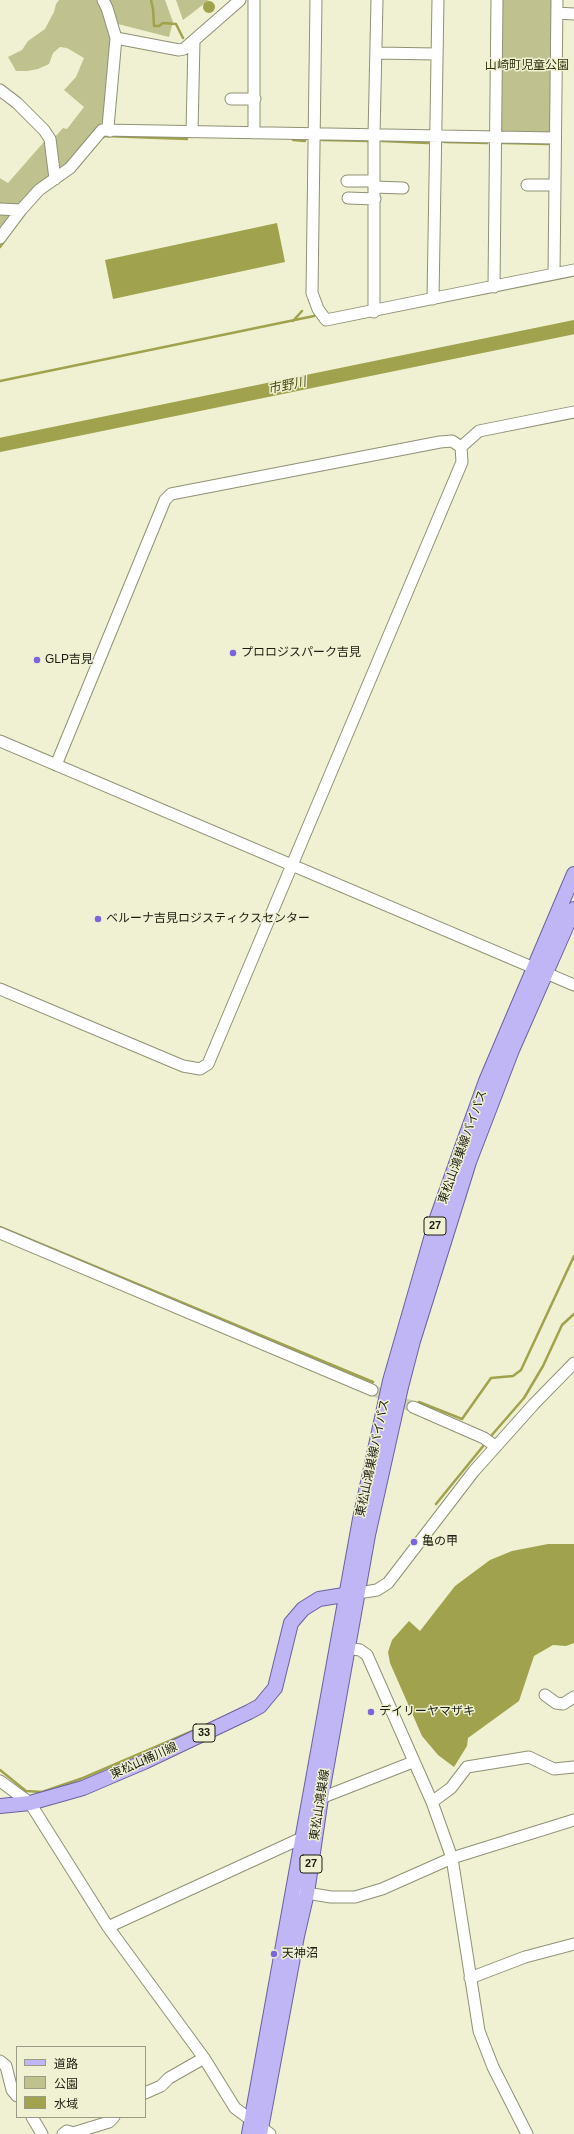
<!DOCTYPE html>
<meta charset="utf-8">
<style>
body{margin:0}
#map{position:relative;width:574px;height:2134px;overflow:hidden;background:#eff1d2;font-family:Helvetica,"Noto Sans JP",sans-serif}
canvas{display:block}
.legend{position:absolute;left:16px;top:2046px;width:130px;height:72px;box-sizing:border-box;background:#eff1d2;border:1px solid #9b9c85;margin:0;padding:5px 7px;list-style:none;font-size:12px;color:#1c1c11}
.legend li{display:flex;align-items:center;gap:8px;height:20px}
.legend b{width:20px;border:1px solid #9b9c85}
</style>
<div id="map">
<canvas width="574" height="2134"></canvas>
<ul class="legend">
<li><b style="height:5px;background:#c0b6f5"></b>道路</li>
<li><b style="height:11px;background:#bfc18e"></b>公園</li>
<li><b style="height:11px;background:#a0a24d"></b>水域</li>
</ul>
</div>
<script>
const ctx = document.querySelector('canvas').getContext('2d');
ctx.lineJoin = 'round';
function fillPath(path, color) { ctx.fillStyle = color; ctx.fill(path, 'evenodd'); }
const toPath = rows => new Path2D(rows.map(r => 'M' + r).join(''));
function strokePath(path, color, width, dash) { ctx.strokeStyle = color; ctx.lineWidth = width; ctx.lineCap = dash ? 'butt' : 'round'; ctx.setLineDash(dash || []); ctx.stroke(path); }
function label(font, color, halo, rows, align = 'center') {
  ctx.font = font + ' Helvetica,"Noto Sans JP",sans-serif'; ctx.lineWidth = 3; ctx.setLineDash([]); ctx.textBaseline = 'middle'; ctx.strokeStyle = halo; ctx.fillStyle = color; for (const [text, x, y, turn = 0] of rows) {
    ctx.save(); ctx.translate(x, y); ctx.rotate((+turn || 0) * Math.PI / 180); ctx.textAlign = isNaN(turn) ? turn : align; if (halo) ctx.strokeText(text, 0, 0); ctx.fillText(text, 0, 0); ctx.restore();
  }
}
fillPath(toPath([
 [59,0,98,0,103,5,111,39,104,124,67,166,51,174,29,194,12,212,0,231,0,178,8,183,50,135,54,138,63,128,67,129,84,107,64,90,76,77,84,58,67,48,60,47,53,53,49,64,38,69,27,71,16,71,8,57,22,50,28,41,45,29,54,12,56,4],
 [109,0,165,0,173,22,169,37,118,24],
 [176,0,209,0,183,20],
 [502,0,553,0,551,133,500,132]
]), '#bfc18e');
fillPath(toPath([
 '203 7a6 6 0 1 1 12 0a6 6 0 1 1-12 0Z',
 [277,223,285,262,113,299,105,260],
 [548,1544,574,1544,574,1643,566,1646,553,1645,534,1656,519,1701,468,1738,467,1746,454,1767,438,1755,422,1736,390,1663,388,1652,392,1640,409,1621,420,1631,455,1586,490,1560,512,1551]
]), '#a0a24d');
strokePath(toPath([
 [151,0,153,9,154,26,159,26,163,23,176,24,183,38],
 [102,138,105,136,187,139],
 [293,140,305,141],
 [322,140,368,141],
 [382,141,428,143],
 [445,142,487,143],
 [503,143,548,144],
 [0,247,5,240],
 [293,321,302,311],
 [0,381,314,316],
 [0,1227,373,1382],
 [419,1402,462,1419,491,1378,513,1376,521,1370,574,1256],
 [491,1436,524,1398,543,1366,562,1325,574,1314],
 [436,1504,484,1445],
 [0,1770,26,1791,42,1792,83,1778,209,1724]
]), '#a0a24d', 2.5);
strokePath(toPath([
 [0,445,574,327]
]), '#a0a24d', 14);
strokePath(toPath([
 [372,1390,413,1407]
]), '#cfd1b5', 11, [11, 5.5]);
const minor = toPath([
 [103,0,107,8,116,38,108,127,110,131],
 [254,0,254,133],
 [316,0,312,293,318,309,326,320,574,270],
 [557,13,574,14],
 [116,38,179,50,184,49,240,0],
 [376,53,437,54],
 [0,90,17,103,44,130,50,139,55,179],
 [231,99,255,99],
 [192,132,194,41],
 [347,181,374,181],
 [527,185,555,185],
 [374,187,403,188],
 [348,198,375,199],
 [0,209,21,210],
 [0,238,21,210,39,190,70,168,102,130,555,138],
 [554,274,557,0],
 [494,287,497,0],
 [433,299,438,0],
 [374,312,374,135,377,0],
 [461,447,479,431,574,412],
 [0,741,574,985],
 [0,989,183,1066,200,1069,208,1064,462,462,461,447,452,441,440,442,171,494,165,500,56,765],
 [0,1233,372,1390],
 [413,1407,484,1438,495,1446],
 [358,1593,377,1590,388,1583,474,1471,534,1404,574,1363],
 [347,1648,360,1650,367,1655,432,1802,452,1858,479,2031,493,2067,527,2134],
 [545,1695,556,1703,563,1704,574,1697],
 [0,1781,30,1803,108,1927,204,2058,235,2108,270,2134],
 [321,1798,413,1762],
 [432,1802,451,1788,467,1767,529,1757,554,1769,574,1767],
 [294,1891,331,1897,355,1897,382,1889,452,1858,574,1820],
 [108,1927,304,1837],
 [470,1978,525,1957,574,1944],
 [0,2061,6,2066,12,2090,17,2096],
 [145,2093,161,2086,169,2078,204,2058],
 [32,2117,42,2134],
 [63,2134,67,2131,73,2133,109,2122,114,2117]
]);
const major = toPath([
 [0,1806,30,1803,83,1788,144,1762,249,1712,260,1706,275,1688,291,1623,303,1609,319,1599,356,1593],
 [249,2134,360,1519,390,1381,437,1218,461,1150,486,1081,574,874],
 [260,2134,297,1936,307,1893,321,1798,368,1535,401,1387,413,1341,469,1162,512,1050,574,909]
]);
strokePath(minor, '#909175', 13);
strokePath(major, '#6b61a1', 16);
strokePath(minor, '#fff', 11);
strokePath(major, '#c0b6f5', 14);
for (const [x, y, r, color] of [
 [233,653,4,"#7c64df"],
 [37,660,4,"#7c64df"],
 [98,919,4,"#7c64df"],
 [414,1542,4,"#7c64df"],
 [371,1712,4,"#7c64df"],
 [274,1954,4,"#7c64df"]
]) { const dot = new Path2D(); dot.arc(x, y, r, 0, 2 * Math.PI); ctx.fillStyle = color; ctx.fill(dot); strokePath(dot, '#eff1d2', 1.5); }
for (const [x, y, w] of [
 [435,1226,22],
 [204,1733,22],
 [311,1864,22]
]) { const box = new Path2D(); box.roundRect(x - w / 2, y - 9, w, 18, 3); ctx.fillStyle = '#eff1d2'; ctx.fill(box); strokePath(box, '#1c1c11', 1); }
label('bold 11px', '#1c1c11', null, [
 ["27",435,1226],
 ["33",204,1733],
 ["27",311,1864]
]);
label('12px', '#33330e', '#eff1d2', [
 ["山崎町児童公園",527,66]
]);
label('12px', '#1c1c11', '#eff1d2', [
 ["プロロジスパーク吉見",241,653],
 ["GLP吉見",45,660],
 ["ベルーナ吉見ロジスティクスセンター",106,919],
 ["亀の甲",422,1542],
 ["デイリーヤマザキ",379,1712],
 ["天神沼",282,1954]
], 'left');
label('12px', '#1c1c11', '#eff1d2', [
 ["東松山鴻巣線バイパス",463,1147,-70],
 ["東松山鴻巣線バイパス",373,1458,-78],
 ["東松山桶川線",144,1761,-24],
 ["東松山鴻巣線",320,1805,-81]
]);
label('italic 13px', '#515212', '#eff1d2', [
 ["市野川",287,386,-12]
]);
</script>
